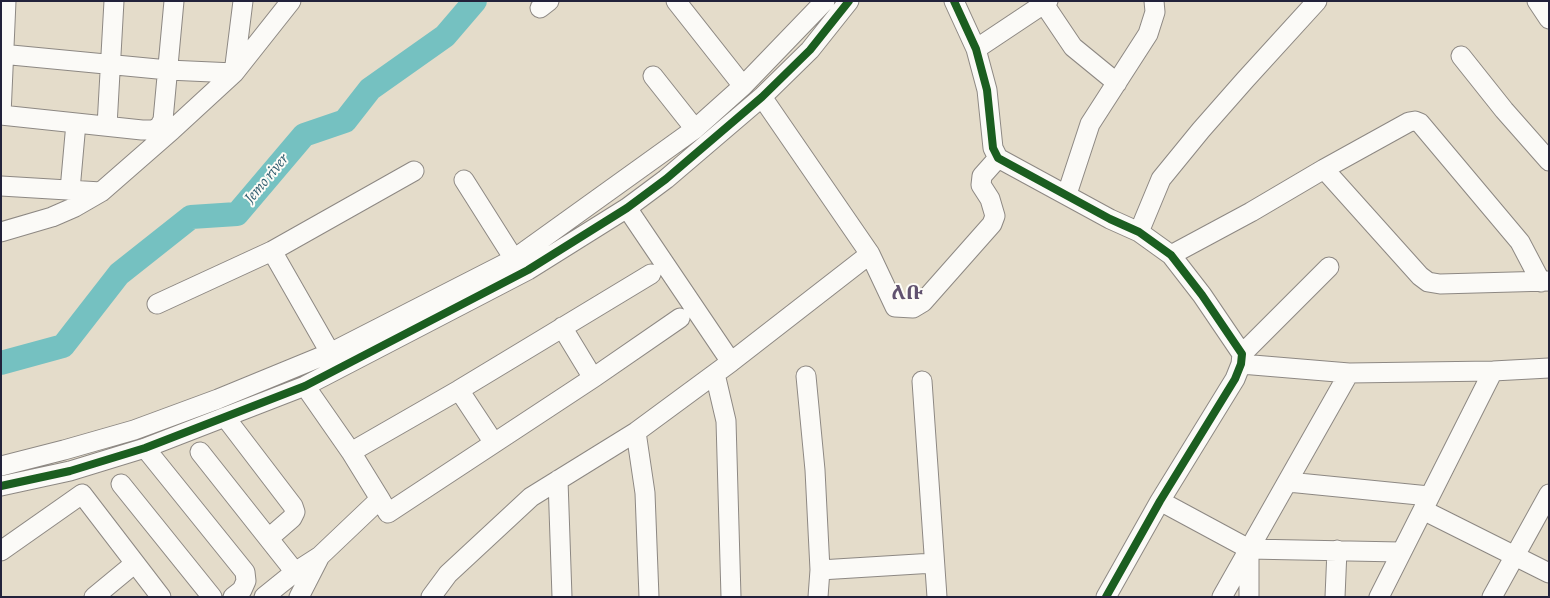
<!DOCTYPE html>
<meta charset="utf-8">
<style>
body{margin:0}
#map{position:relative;width:1550px;height:598px;overflow:hidden;background:#e4dcca;font-family:Alegreya,serif}
canvas{display:block}
.frame{position:absolute;inset:0;border:2px solid #22223b;pointer-events:none}
</style>
<div id="map">
<canvas width="1550" height="598"></canvas>
<div class="frame"></div>
</div>
<script>
const ctx = document.querySelector('canvas').getContext('2d');
ctx.lineJoin = 'round';
const toPath = rows => new Path2D(rows.map(r => 'M' + r).join(''));
function strokePath(path, color, width, dash) { ctx.strokeStyle = color; ctx.lineWidth = width; ctx.lineCap = dash ? 'butt' : 'round'; ctx.setLineDash(dash || []); ctx.stroke(path); }
function label(font, color, halo, rows, align = 'center') {
  ctx.font = font + ' Alegreya,"Noto Serif Ethiopic",serif'; ctx.lineWidth = 4; ctx.setLineDash([]); ctx.textBaseline = 'middle'; ctx.strokeStyle = halo; ctx.fillStyle = color; for (const [text, x, y, turn = 0] of rows) {
    ctx.save(); ctx.translate(x, y); ctx.rotate((+turn || 0) * Math.PI / 180); ctx.textAlign = isNaN(turn) ? turn : align; if (halo) ctx.strokeText(text, 0, 0); ctx.fillText(text, 0, 0); ctx.restore();
  }
}
strokePath(toPath([
 [1,363,63,346,119,274,191,217,237,214,304,135,345,121,370,89,445,36,475,1]
]), '#75c1c1', 24);
const minor = toPath([
 [676,1,743,86],
 [954,1,976,49,987,90,993,148,998,158,1110,219,1139,232,1171,255,1202,295,1242,354,1241,364,1235,379,1160,501,1106,597],
 [1537,1,1549,19],
 [1044,4,1073,47,1117,83],
 [540,8,549,1],
 [976,49,1048,1],
 [1,54,168,70,234,73,243,1],
 [1461,56,1504,110,1549,161],
 [653,76,695,129],
 [1,115,142,130,153,130,159,127,163,120,174,1],
 [1,115,6,1],
 [107,126,114,1],
 [1324,169,1420,276,1428,282,1440,284,1549,281],
 [464,180,514,259],
 [1,186,101,192],
 [70,190,76,123],
 [1067,194,1090,124,1148,34,1155,12,1154,1],
 [627,208,731,362],
 [1,232,52,217,75,207,101,192,172,130,234,73,291,1],
 [1139,232,1161,179,1201,130,1245,80,1317,1],
 [272,251,336,363],
 [870,254,895,307,913,308,923,302,992,224,995,216,990,199,981,185,982,176,998,158],
 [1171,255,1251,212,1324,169,1409,122,1415,121,1420,123,1520,242,1541,282],
 [157,304,272,251,414,171],
 [562,327,593,378],
 [1242,354,1329,267],
 [1241,364,1349,373,1493,371,1549,368],
 [715,374,726,421,731,597],
 [806,376,815,470,820,570,818,597],
 [922,381,937,597],
 [305,386,351,452],
 [459,390,494,443],
 [225,417,293,506,295,512,292,518,269,538],
 [636,432,645,493,649,597],
 [145,448,245,572,246,581,242,590,233,597],
 [200,452,295,572],
 [1,466,64,450,134,430,218,399,330,353,514,259,695,129,743,86,825,1],
 [558,480,562,597],
 [1288,482,1429,496],
 [121,484,212,597],
 [1,486,70,471,145,448,305,386,528,270,627,208,666,179,762,97,810,50,849,1],
 [380,499,351,452,459,390,651,274],
 [1160,501,1249,549,1400,552],
 [1423,510,1549,573],
 [1,551,82,494,161,597],
 [820,570,934,563],
 [94,597,134,564],
 [264,597,295,572,320,556,380,499,388,513,593,378,680,318],
 [299,597,319,558],
 [431,597,448,574,531,497,636,432,731,362,870,254,762,97],
 [1222,597,1349,373],
 [1249,597,1249,551],
 [1335,597,1337,550],
 [1379,597,1493,371],
 [1492,597,1549,494]
]);
strokePath(minor, '#8d8883', 21);
strokePath(minor, '#fbfaf7', 19);
strokePath(toPath([
 [954,1,976,49,987,90,993,148,998,158,1110,219,1139,232,1171,255,1202,295,1242,354,1241,364,1235,379,1160,501,1106,597],
 [1,486,70,471,145,448,305,386,528,270,627,208,666,179,762,97,810,50,849,1]
]), '#1b5e20', 8);
label('italic 16px', '#305d6f', '#fdfcf7', [
 ["Jemo river",267,179,-50]
]);
label('bold 20px', '#61526f', '#fdfcf7', [
 ["ለቡ",907,294]
]);
</script>
